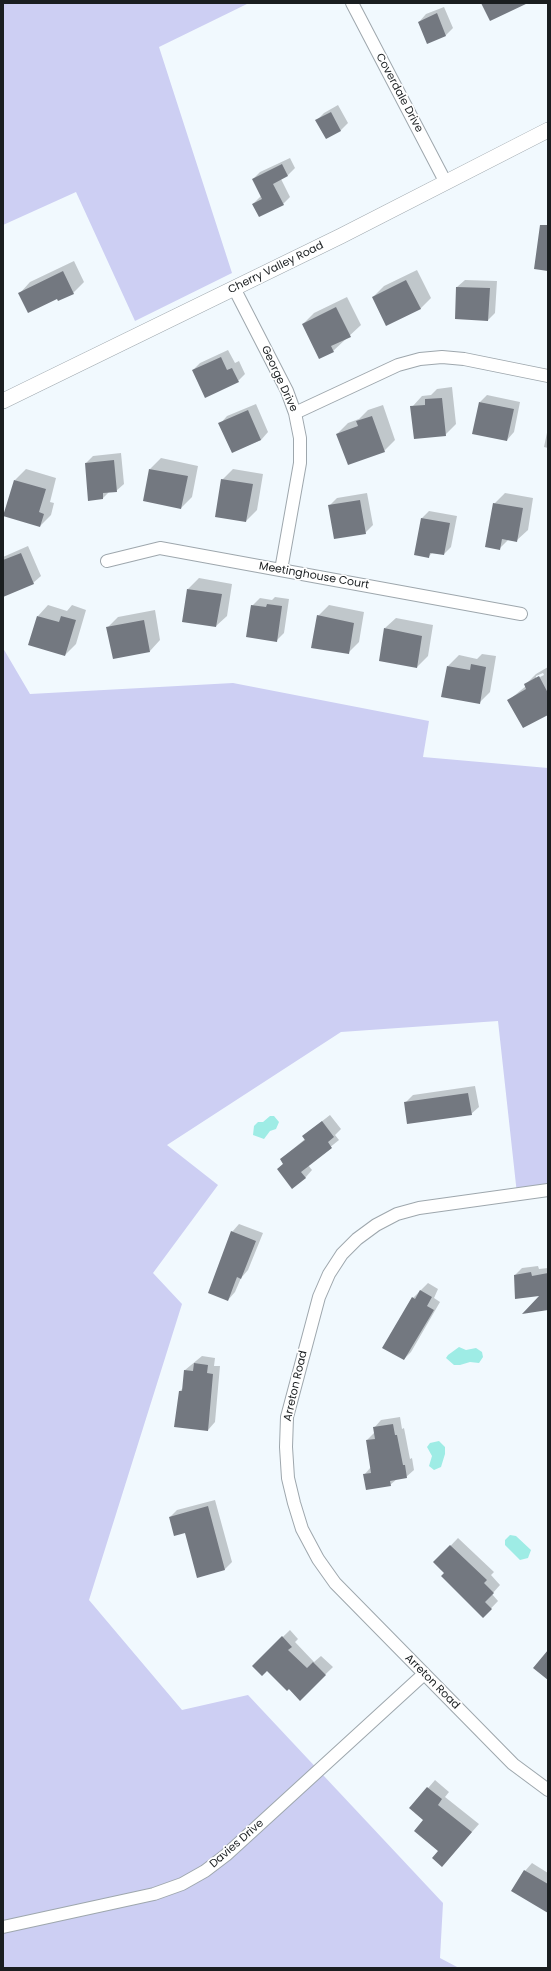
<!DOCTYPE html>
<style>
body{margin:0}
#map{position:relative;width:551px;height:1971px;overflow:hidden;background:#f1f9fe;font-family:Poppins,sans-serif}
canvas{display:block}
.frame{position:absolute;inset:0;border:4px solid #1a1e20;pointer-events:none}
</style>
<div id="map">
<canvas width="551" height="1971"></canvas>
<div class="frame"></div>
</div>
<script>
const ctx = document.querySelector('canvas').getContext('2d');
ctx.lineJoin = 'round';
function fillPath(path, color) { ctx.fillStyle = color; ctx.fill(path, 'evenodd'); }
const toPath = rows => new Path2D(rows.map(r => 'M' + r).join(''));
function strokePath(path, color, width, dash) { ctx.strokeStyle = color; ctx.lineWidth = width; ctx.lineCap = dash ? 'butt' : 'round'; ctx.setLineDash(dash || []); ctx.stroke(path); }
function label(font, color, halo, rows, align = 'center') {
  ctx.font = font + ' Poppins,sans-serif'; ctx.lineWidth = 3.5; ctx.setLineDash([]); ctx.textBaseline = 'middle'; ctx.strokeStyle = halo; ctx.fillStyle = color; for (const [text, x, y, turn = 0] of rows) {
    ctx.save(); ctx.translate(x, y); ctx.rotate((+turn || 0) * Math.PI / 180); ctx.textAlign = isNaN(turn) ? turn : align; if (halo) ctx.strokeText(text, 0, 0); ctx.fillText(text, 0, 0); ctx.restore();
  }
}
fillPath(toPath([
 [3,3,249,3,159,47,232,273,135,321,76,192,3,225],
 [3,648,30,694,233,683,429,721,423,757,548,768,548,1194,517,1194,498,1021,341,1032,167,1145,218,1185,153,1273,182,1304,89,1600,182,1710,248,1695,443,1903,440,1958,459,1968,3,1968]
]), '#cdcff3');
fillPath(toPath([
 [270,1116,274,1116,279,1122,276,1129,270,1131,264,1139,253,1135,254,1126,258,1122,263,1122],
 [459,1347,466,1350,476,1348,482,1352,483,1357,479,1363,470,1362,460,1365,454,1365,446,1358,448,1355],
 [439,1441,445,1447,445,1454,441,1467,434,1470,429,1466,432,1456,427,1447,430,1443],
 [510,1535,516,1536,531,1550,528,1558,520,1560,505,1545,505,1540]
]), '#9eece5');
fillPath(toPath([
 [444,7,453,28,446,35,428,43,419,22,426,14],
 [338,105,348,123,340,131,317,120,324,113],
 [290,158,295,168,288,175,281,179,290,197,283,204,253,204,261,196,253,179,260,172],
 [74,261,84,282,73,293,57,298,20,293,30,282],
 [417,270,431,298,420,309,373,297,384,286],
 [465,280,497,281,495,313,488,320,456,318,457,287],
 [347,297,361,325,333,351,303,324,314,313],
 [228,350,235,363,239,361,245,374,238,381,193,370,200,363],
 [452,387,456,424,445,435,412,407,422,396,431,395,437,389],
 [487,395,520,402,514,432,507,440,480,402],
 [256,404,268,432,261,440,232,452,220,424,227,416],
 [383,405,395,440,384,451,337,434,348,423,359,419,368,410],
 [548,428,548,448,544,447],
 [121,453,124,484,116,491,109,492,103,498,89,500,86,463,93,456],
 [161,458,198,466,192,497,181,508,150,469],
 [26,469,56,478,50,502,54,503,51,515,40,526,15,480],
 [233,469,263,474,257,510,246,521,222,480],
 [367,493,373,525,365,533,329,506,337,498],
 [505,493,533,498,528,530,517,540,509,539,499,549,494,504],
 [429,511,457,516,451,547,444,554,433,552,428,557,422,518],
 [28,546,41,576,33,583,3,592,3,557],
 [199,578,232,584,227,616,216,626,188,589],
 [275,597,289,599,284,633,276,641,252,606,260,598,272,600],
 [48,605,67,611,72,605,86,610,76,644,65,655,38,616],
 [329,605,364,612,359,642,348,653,318,616],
 [155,610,160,640,150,651,107,628,118,617],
 [396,618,433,625,428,656,417,667,385,628],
 [482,654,496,656,490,692,479,703,448,666,459,655,477,659],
 [548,667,548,714,509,700,526,686,525,685,536,674],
 [543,673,544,675,536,679,536,676],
 [475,1086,479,1107,471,1114,405,1103,413,1095],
 [330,1115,341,1129,335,1135,339,1140,308,1165,312,1170,305,1178,278,1169,284,1163,281,1159,305,1139,303,1136],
 [239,1224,263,1233,248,1270,241,1278,235,1292,228,1300,232,1232],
 [538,1266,539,1269,548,1268,548,1309,541,1295,515,1275,522,1268],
 [428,1283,438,1289,434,1298,440,1302,411,1352,404,1359,413,1298],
 [202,1356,215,1358,214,1366,220,1366,215,1422,208,1430,180,1391,183,1388,185,1370],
 [400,1417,402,1429,404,1428,410,1459,412,1458,414,1470,406,1477,397,1479,390,1485,364,1475,371,1467,367,1440,374,1433,374,1428,381,1420],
 [215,1500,232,1562,225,1569,198,1576,185,1532,170,1517,177,1510],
 [458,1538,494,1572,491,1575,500,1585,492,1594,498,1601,483,1617,435,1562],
 [290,1630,298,1639,295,1642,314,1662,321,1656,333,1667,300,1699,267,1669,253,1666],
 [435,1780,449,1792,445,1797,479,1824,449,1858,439,1851,425,1819,411,1808],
 [532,1863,548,1873,548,1912,525,1871]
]), '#0003');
fillPath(toPath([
 [481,3,528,3,490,21],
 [437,13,446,36,427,44,418,22],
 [331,112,341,131,326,139,315,120],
 [282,164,288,176,273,184,284,205,259,217,252,204,262,199,252,179],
 [540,225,548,225,548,271,534,269],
 [63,271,74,294,58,301,57,299,28,313,18,293],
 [406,280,421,309,386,326,372,297],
 [456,287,490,288,488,321,455,319],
 [336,307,351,337,331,346,334,352,319,359,302,324],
 [221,357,227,370,232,368,239,382,205,398,192,370],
 [442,398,446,436,414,439,410,406,425,405,425,399],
 [479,402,514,409,507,441,472,434],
 [248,410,261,440,232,453,218,423],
 [372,416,385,452,348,465,336,434,358,426,356,421],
 [114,460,117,492,103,493,103,499,88,501,85,463],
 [149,469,188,476,181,509,143,501],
 [221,479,253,484,246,522,215,517],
 [14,480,46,489,39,512,44,514,40,527,3,516],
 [360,500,366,534,334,539,328,505],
 [493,503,523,508,517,542,502,539,500,550,485,547],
 [421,518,450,523,444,555,430,553,429,558,414,555],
 [21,553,34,584,3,597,3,560],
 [187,589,222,594,216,627,182,622],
 [267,604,282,606,277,642,246,637,251,605,266,607],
 [317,615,354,623,349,654,311,648],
 [37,616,59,622,61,616,76,620,65,656,28,645],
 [144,620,150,652,113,659,106,627],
 [384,628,422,636,417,668,379,661],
 [471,664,486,667,480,704,441,697,447,666,470,670],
 [539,676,548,693,548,715,523,728,507,700,526,689,524,684],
 [468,1093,472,1115,407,1124,404,1102],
 [322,1121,334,1137,328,1142,332,1148,301,1172,306,1178,292,1189,277,1169,283,1164,280,1159,305,1140,302,1136],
 [231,1231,256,1241,241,1279,237,1277,228,1301,208,1293],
 [531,1272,532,1276,548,1273,548,1310,522,1314,539,1296,515,1299,514,1275],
 [420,1290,432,1297,427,1306,434,1310,404,1360,382,1348,412,1297,415,1299],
 [194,1363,208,1365,207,1373,213,1374,208,1431,174,1427,179,1391,182,1391,184,1370,193,1371],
 [393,1424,395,1435,397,1435,403,1465,405,1465,407,1478,390,1481,391,1486,366,1490,363,1474,371,1473,366,1440,375,1439,373,1427],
 [208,1506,225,1570,197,1578,185,1533,174,1536,169,1517],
 [450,1545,487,1580,484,1583,494,1593,485,1602,492,1609,483,1618,441,1576,444,1573,433,1562],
 [282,1636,292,1647,288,1650,307,1668,313,1662,326,1675,300,1701,289,1689,287,1691,267,1671,262,1676,252,1666],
 [548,1650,548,1680,533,1668],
 [427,1787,442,1799,438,1805,472,1832,442,1867,432,1858,438,1851,414,1831,423,1820,409,1808],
 [524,1870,548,1884,548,1913,511,1891]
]), '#737880');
const minor = toPath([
 [352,3,446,183],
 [234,288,287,391,295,413,300,438,300,463,281,570],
 [295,413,398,365,420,359,442,357,464,359,548,376],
 [107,561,160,548,521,614],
 [548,1190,419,1208,397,1214,376,1225,357,1239,342,1254,329,1274,319,1297,287,1417,286,1447,288,1478,294,1503,302,1529,318,1559,335,1583,513,1764,548,1790],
 [3,1927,154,1894,182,1884,205,1871,226,1855,424,1674]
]);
const tertiary = toPath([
 [3,401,341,236,548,130]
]);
strokePath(minor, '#9ea7ad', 14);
strokePath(tertiary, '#9ea7ad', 16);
strokePath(minor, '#fff', 12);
strokePath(tertiary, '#fff', 15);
label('11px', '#1a1e20', '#fff', [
 ["Coverdale Drive",399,93,62],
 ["Cherry Valley Road",276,268,-26],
 ["George Drive",279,379,65],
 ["Meetinghouse Court",314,576,10],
 ["Arreton Road",296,1386,-77],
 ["Arreton Road",432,1682,45],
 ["Davies Drive",237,1844,-41]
]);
</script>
